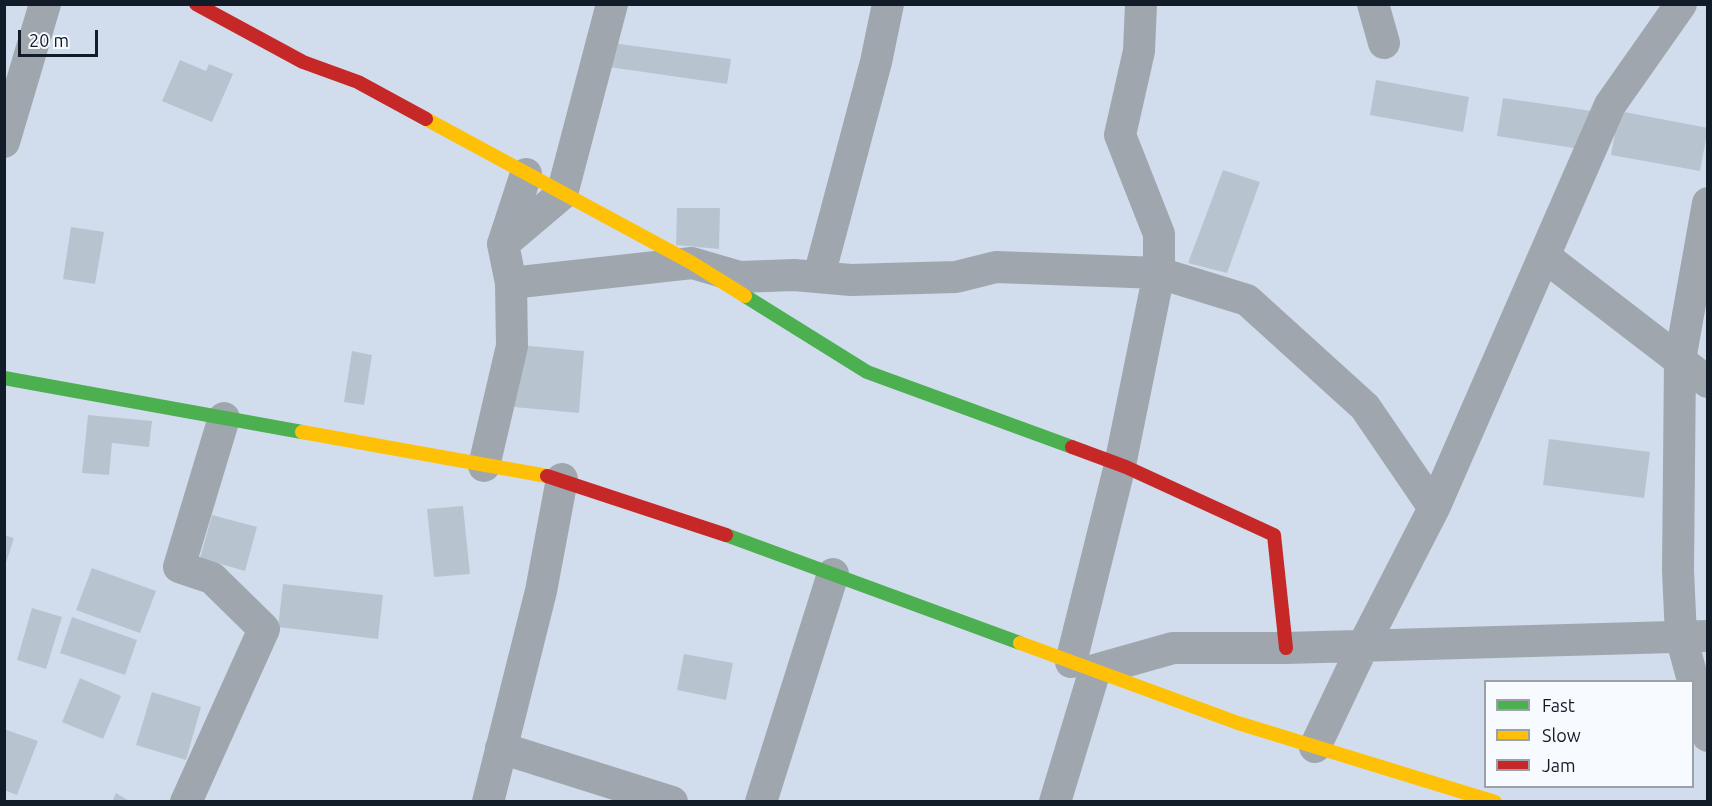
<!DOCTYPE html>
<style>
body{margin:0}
#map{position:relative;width:1712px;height:806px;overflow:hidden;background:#d1dded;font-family:Ubuntu,sans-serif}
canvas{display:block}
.frame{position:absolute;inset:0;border:6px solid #121c29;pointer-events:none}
.legend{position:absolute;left:1484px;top:680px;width:210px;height:108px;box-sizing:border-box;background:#f7fafe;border:2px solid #9ba1a9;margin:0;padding:8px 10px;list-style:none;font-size:18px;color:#121c29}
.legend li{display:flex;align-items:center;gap:12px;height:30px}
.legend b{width:30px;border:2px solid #9ba1a9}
.scale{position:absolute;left:18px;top:30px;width:80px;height:27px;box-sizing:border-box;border:3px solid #121c29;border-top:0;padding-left:8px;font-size:18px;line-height:21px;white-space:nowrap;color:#121c29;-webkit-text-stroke:4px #f7fafe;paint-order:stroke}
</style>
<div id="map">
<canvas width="1712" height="806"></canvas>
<div class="frame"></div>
<ul class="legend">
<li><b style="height:8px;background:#4caf50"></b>Fast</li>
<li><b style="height:8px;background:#ffc107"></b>Slow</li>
<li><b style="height:8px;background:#c62828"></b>Jam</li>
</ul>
<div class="scale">20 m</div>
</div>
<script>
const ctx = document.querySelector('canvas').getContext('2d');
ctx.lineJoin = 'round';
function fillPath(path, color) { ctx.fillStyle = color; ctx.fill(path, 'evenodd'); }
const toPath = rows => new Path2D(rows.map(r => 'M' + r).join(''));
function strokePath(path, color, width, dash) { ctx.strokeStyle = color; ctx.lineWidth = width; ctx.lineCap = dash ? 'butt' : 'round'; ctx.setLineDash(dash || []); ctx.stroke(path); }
fillPath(toPath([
 [612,43,731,59,727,84,609,67],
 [180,60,206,71,209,64,233,74,212,122,162,101],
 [1376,80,1469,97,1463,132,1370,115],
 [1503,98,1592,111,1586,150,1497,136],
 [1619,111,1708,128,1700,171,1611,155],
 [1223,170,1260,182,1227,273,1188,263],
 [677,208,720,208,719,249,676,245],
 [71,227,104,232,95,284,63,279],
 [519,345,584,351,579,413,514,407],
 [352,351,372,355,364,405,344,402],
 [88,415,152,421,149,447,112,443,109,475,82,473],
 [1549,439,1650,452,1644,498,1543,485],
 [463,506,470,574,434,577,427,509],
 [212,515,257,527,245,571,200,558],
 [4,535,14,538,5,566,4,566],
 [92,568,156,591,140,633,76,610],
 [283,584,383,595,378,639,278,627],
 [32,608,62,617,46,669,17,660],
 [72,617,137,640,125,675,60,653],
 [684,654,733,663,726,700,677,690],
 [80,678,121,696,103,739,62,722],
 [152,692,201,707,186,760,136,745],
 [4,729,38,741,17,795,4,790],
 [116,793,131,802,112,802]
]), '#b7c4d0');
strokePath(toPath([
 [1373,4,1384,43],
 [4,142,45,4],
 [1708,203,1680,360,1678,571,1681,636,1708,736],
 [503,244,526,174],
 [1544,256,1708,382],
 [819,276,876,62,888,4],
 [511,283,692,263,740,277,794,275,851,280,956,277,996,267,1159,273,1247,300,1365,407,1434,508],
 [484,466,512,346,511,283,503,244,562,194,612,4],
 [1071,662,1120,465,1159,273,1159,234,1120,135,1139,51,1141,4],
 [1315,747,1363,646,1434,508,1610,105,1681,4],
 [501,748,672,802],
 [186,802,264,629,212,578,179,567,224,418],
 [488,802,541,591,562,479],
 [761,802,833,574],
 [1055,802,1095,670,1173,648,1286,648,1708,636]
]), '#9fa6ad', 32);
strokePath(toPath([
 [745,296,867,372,1072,447],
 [4,378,302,432],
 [726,535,1020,643]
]), '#4caf50', 14);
strokePath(toPath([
 [426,119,692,263,745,296],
 [302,432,547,476],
 [1020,643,1238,723,1495,802]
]), '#ffc107', 14);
strokePath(toPath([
 [196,4,303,62,358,82,426,119],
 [1072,447,1126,467,1274,535,1286,648],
 [547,476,726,535]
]), '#c62828', 14);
</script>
